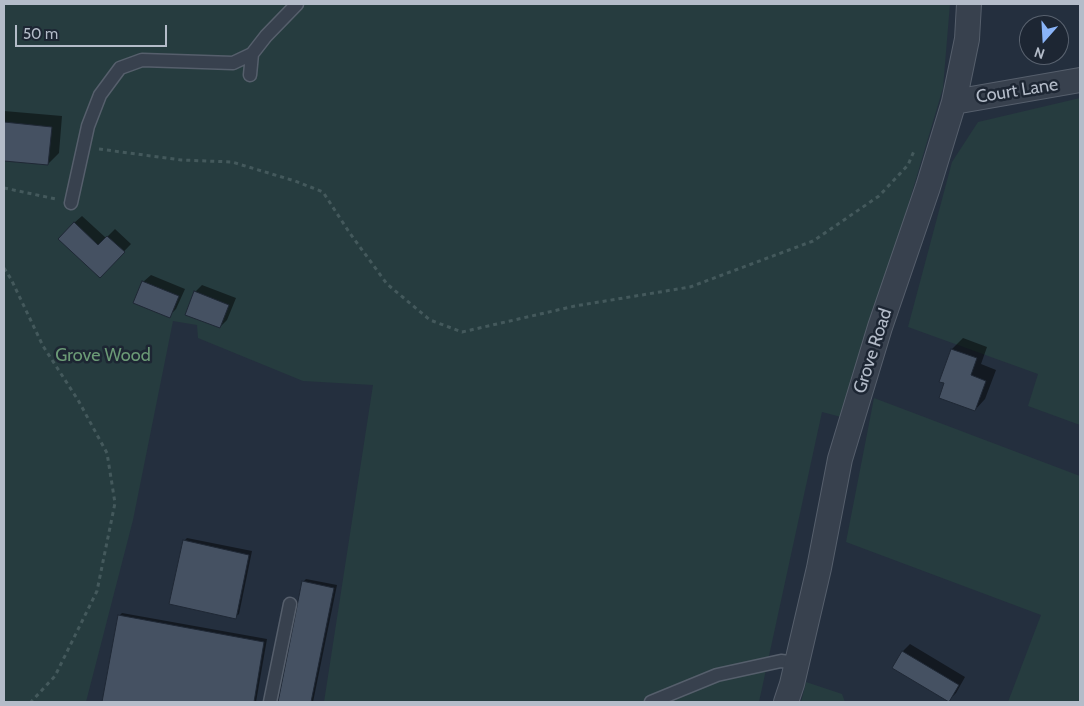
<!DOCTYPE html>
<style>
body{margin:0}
#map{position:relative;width:1084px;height:706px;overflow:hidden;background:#242f3e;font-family:Cabin,sans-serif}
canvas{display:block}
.frame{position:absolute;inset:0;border:5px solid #b4bcc9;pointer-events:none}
.north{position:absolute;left:1019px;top:15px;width:50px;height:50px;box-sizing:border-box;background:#1d2633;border:1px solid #59626f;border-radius:50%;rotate:199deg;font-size:14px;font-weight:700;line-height:20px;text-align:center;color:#b4bcc9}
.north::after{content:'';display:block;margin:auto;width:18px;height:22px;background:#8ab4f8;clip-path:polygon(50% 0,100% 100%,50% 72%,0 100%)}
.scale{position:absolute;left:15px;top:25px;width:152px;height:22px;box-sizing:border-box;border:2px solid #b4bcc9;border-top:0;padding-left:6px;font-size:15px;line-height:18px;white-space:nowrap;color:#b4bcc9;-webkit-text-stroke:4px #1d2633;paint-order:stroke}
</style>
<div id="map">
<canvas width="1084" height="706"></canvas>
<div class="frame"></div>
<div class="north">N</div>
<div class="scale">50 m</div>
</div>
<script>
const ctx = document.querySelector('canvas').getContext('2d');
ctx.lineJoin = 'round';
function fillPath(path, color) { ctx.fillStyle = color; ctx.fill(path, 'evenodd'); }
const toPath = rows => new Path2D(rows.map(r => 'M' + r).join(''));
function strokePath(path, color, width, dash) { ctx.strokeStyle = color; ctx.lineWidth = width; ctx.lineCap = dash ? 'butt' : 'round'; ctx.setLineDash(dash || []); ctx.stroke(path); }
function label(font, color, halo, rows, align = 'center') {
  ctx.font = font + ' Cabin,sans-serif'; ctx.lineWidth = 5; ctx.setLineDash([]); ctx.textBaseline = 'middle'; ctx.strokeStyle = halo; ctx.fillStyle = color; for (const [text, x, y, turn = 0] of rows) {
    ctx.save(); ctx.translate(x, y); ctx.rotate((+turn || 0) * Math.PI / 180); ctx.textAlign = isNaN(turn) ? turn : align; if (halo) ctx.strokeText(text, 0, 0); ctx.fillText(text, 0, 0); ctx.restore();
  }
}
fillPath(toPath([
 [4,4,950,4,943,88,845,418,822,412,759,702,324,702,373,385,303,381,198,338,197,325,173,321,133,520,86,702,4,702],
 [1080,98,1080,425,1028,406,1038,374,908,327,952,162,978,122],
 [874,398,1080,476,1080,702,1008,702,1041,615,846,542],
 [806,682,842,694,845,702,801,702]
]), '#263c3f');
fillPath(toPath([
 [4,111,62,116,59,153,48,164,4,160],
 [82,216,106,238,115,229,131,244,107,269,74,223],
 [151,275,185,289,176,309,169,316,143,282],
 [202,285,236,298,227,320,220,327,195,292],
 [963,338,987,347,981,364,996,370,985,399,975,410,946,383,941,381,952,349],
 [187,538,252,551,239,614,235,617,184,541],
 [306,579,337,585,313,702,279,702,303,582],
 [122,613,267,639,256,702,104,702,119,616],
 [910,644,965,677,956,693,949,700,894,667,903,651]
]), '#0007');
const building = toPath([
 [4,122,52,127,48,165,4,161,4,122],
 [74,222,98,245,107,236,125,252,100,278,58,239,74,222],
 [142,281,179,296,170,318,133,303,142,281],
 [194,291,229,305,220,328,185,315,194,291],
 [951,349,977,358,971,375,986,381,975,411,939,398,944,383,939,382,951,349],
 [183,540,249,555,236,619,169,604,183,540],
 [302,581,334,588,311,702,278,702,302,581],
 [118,615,264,642,254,702,102,702,118,615],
 [902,651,959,685,949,702,892,668,902,651]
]);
fillPath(building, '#455162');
strokePath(building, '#1f2835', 1);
const service = toPath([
 [252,54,266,36,297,4],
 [71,203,88,126,100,95,120,68,142,60,233,63,252,54,250,75],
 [270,702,290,604],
 [651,702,717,675,781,661,797,663]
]);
const minor = toPath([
 [954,102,1080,80],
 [786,702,792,684,819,568,840,459,880,327,928,187,954,102,967,39,969,4]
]);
strokePath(service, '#565f6c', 15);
strokePath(minor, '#565f6c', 26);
strokePath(toPath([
 [99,149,181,160,232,162,295,181,323,192,349,232,387,284,430,320,462,332,575,306,690,287,813,241,879,196,908,165,914,151],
 [4,188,56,199],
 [4,268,11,279,43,346,78,400,107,453,115,503,97,591,55,676,31,702]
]), '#44595c', 3, [4, 4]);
strokePath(service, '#38414e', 12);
strokePath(minor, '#38414e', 24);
label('18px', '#b4bcc9', '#1d2633', [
 ["Court Lane",1017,91,-9],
 ["Grove Road",873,351,-72]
]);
label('18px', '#6b9a76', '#1d2633', [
 ["Grove Wood",103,356]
]);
</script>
